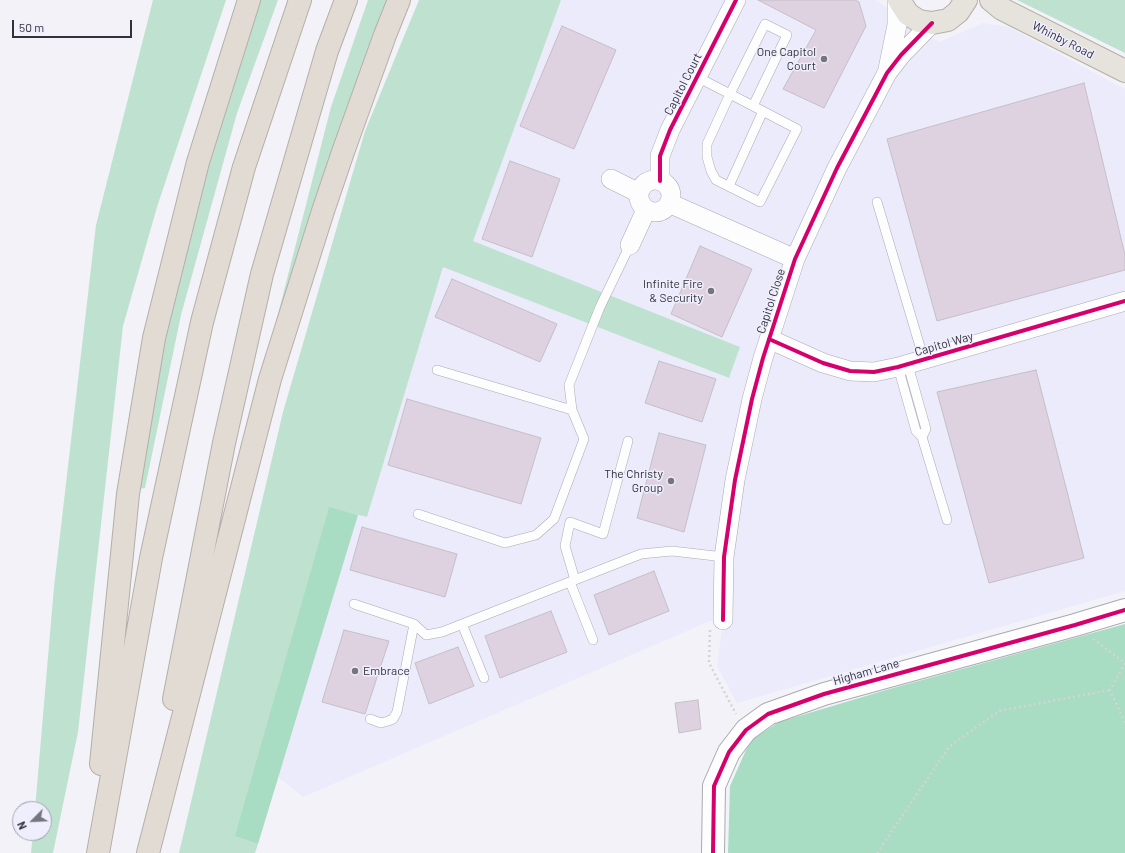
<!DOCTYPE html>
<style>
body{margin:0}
#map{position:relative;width:1125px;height:853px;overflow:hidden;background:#f2f2f8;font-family:Barlow,sans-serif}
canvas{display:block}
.north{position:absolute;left:12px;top:801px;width:40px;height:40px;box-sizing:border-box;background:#efeefc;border:1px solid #a4a2b0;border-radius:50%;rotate:246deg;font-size:11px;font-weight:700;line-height:16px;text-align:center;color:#33313e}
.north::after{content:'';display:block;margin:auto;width:14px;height:18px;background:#76757f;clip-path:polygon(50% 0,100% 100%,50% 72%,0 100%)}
.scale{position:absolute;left:12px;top:20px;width:120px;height:18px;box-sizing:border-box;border:2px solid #33313e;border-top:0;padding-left:5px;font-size:12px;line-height:14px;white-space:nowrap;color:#33313e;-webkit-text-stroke:3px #efeefc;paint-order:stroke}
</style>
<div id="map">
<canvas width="1125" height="853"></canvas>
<div class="north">N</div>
<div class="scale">50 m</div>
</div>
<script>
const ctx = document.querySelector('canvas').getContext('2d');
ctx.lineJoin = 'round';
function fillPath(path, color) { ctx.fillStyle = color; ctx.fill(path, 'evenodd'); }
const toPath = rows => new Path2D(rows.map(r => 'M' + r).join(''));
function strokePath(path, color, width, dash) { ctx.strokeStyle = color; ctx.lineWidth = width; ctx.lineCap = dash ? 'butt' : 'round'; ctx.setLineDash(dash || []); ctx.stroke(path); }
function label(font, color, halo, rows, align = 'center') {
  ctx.font = font + ' Barlow,sans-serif'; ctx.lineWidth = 3; ctx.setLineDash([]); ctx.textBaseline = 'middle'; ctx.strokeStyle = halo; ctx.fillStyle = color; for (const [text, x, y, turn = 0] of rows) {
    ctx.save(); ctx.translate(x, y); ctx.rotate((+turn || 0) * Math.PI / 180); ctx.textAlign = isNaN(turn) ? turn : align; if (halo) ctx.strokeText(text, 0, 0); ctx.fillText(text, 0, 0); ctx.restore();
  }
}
fillPath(toPath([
 [561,0,875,0,939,42,983,23,1009,27,1125,89,1125,591,737,703,717,666,723,620,710,621,303,797,278,777,358,515,367,516,443,266,728,378,740,347,472,241]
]), '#ecebfb');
fillPath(toPath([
 [153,0,226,0,157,207,123,326,78,732,53,853,31,853,33,833,44,833,44,809,35,809,54,587,96,225],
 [260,0,278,0,237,113,181,315,145,488,139,489,154,396,174,291,205,168],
 [368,0,389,0,267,357,331,107],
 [419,0,561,0,473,241,740,347,729,378,443,267,367,517,329,508,236,836,258,844,255,853,179,853,283,412,365,131],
 [1017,0,1125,0,1125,53]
]), '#bee2cf');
fillPath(toPath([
 [329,507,358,515,258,844,235,836],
 [1125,624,1125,853,728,853,730,786,750,741,779,722,886,690]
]), '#a8dcc3');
const building = toPath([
 [758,0,855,0,859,2,866,26,824,108,783,89,816,30,758,0],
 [562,26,616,50,574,149,520,126,562,26],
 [1084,83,1125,255,1125,270,937,321,887,139,1084,83],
 [510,161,560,179,532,257,482,239,510,161],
 [700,246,752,269,722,337,671,314,700,246],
 [452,279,557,324,540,362,435,317,452,279],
 [659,361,716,379,702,422,645,403,659,361],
 [1036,370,1084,558,989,583,937,392,1036,370],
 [407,399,541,438,521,504,388,465,407,399],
 [659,433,706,445,684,532,637,518,659,433],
 [362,527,457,554,445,597,350,570,362,527],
 [654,571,669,611,609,635,594,595,654,571],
 [551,611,567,652,500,678,485,636,551,611],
 [344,630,389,641,365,714,322,702,344,630],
 [458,647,474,686,429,704,415,663,458,647],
 [698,700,701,729,679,733,675,703,698,700]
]);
fillPath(building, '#ded1e0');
strokePath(building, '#c5c0c8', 1);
const service = toPath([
 [697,77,730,94,753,106,797,129,760,202,716,180,711,171,707,157,707,144,730,94,765,24,787,35,753,106],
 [729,186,763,111],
 [877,202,924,360],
 [908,365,926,429,922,437],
 [898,367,916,431,922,437,947,520],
 [437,370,572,410],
 [418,514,505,543,536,535,554,519,584,439,572,410,569,385,600,307,630,245],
 [575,580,565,546,570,522,603,534,628,441],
 [570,582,593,640],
 [354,604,414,624,426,635,442,632,641,554,672,551,724,557],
 [462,624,484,678],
 [370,719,381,723,388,721,393,719,397,712,414,624]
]);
const minor = toPath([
 [888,69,897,25,897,0],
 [611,179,639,193],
 '639 196a16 16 0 1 1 32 0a16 16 0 1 1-32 0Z',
 [660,181,660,156,670,130,736,0],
 [669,203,795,259],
 [630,245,646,210],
 [769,339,823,363,850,371,874,372,898,367,1125,301],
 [723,620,724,557,735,480,752,399,763,358,795,259,837,168,887,73,901,55,932,23]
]);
const tertiary = toPath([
 [713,853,714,786,729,752,746,730,768,714,824,694,1075,625,1125,610]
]);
const trunk = toPath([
 [899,0,908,14,919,21,932,23,948,20,958,12,966,0],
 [991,0,1002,9,1125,71]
]);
const motorway = toPath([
 [174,699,224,443,262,274,327,51,346,0],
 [101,764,128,494,154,338,198,162,249,0],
 [98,853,151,558,202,322,244,167,300,0],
 [148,853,270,379,323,211,343,152,385,35,399,0]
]);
strokePath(service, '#aaaab2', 10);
strokePath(minor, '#aaaab2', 20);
strokePath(tertiary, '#aaaab2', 24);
strokePath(trunk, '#b5afa9', 24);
strokePath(motorway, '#b5afa9', 24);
strokePath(toPath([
 [710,630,709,663,736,714],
 [1093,639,1125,663],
 [1125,663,1110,690,1125,723],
 [877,853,949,747,999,711,1110,690]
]), '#d4d3d6', 2.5, [2, 3]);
strokePath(service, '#fdfdfe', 9);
strokePath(minor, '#fdfdfe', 19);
strokePath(tertiary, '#fdfdfe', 22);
strokePath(trunk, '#e6e2dc', 22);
strokePath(motorway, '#e1dbd3', 22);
strokePath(toPath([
 [660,181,660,156,670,130,736,0],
 [769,339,823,363,850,371,874,372,898,367,1125,301],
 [723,620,724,557,735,480,752,399,763,358,795,259,837,168,887,73,901,55,932,23],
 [713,853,714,786,729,752,746,730,768,714,824,694,1075,625,1125,610]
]), '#d6006c', 4);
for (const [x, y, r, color] of [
 [824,59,4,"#76757f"],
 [711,291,4,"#76757f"],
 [671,481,4,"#76757f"],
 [355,671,4,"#76757f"]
]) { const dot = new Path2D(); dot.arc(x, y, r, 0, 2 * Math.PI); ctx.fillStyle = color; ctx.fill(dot); strokePath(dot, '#efeefc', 1.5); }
label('12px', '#33313e', '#efeefc', [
 ["Whinby Road",1063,40,27],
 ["Capitol Court",683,84,-63],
 ["Capitol Close",771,301,-72],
 ["Capitol Way",944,344,-16],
 ["Higham Lane",866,672,-16]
]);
label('12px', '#33313e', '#efeefc', [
 ["One Capitol",816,52],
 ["Court",816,66],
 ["Infinite Fire",703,284],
 ["& Security",703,298],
 ["The Christy",663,474],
 ["Group",663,488],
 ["Embrace",363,671,"left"]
], 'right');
</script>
